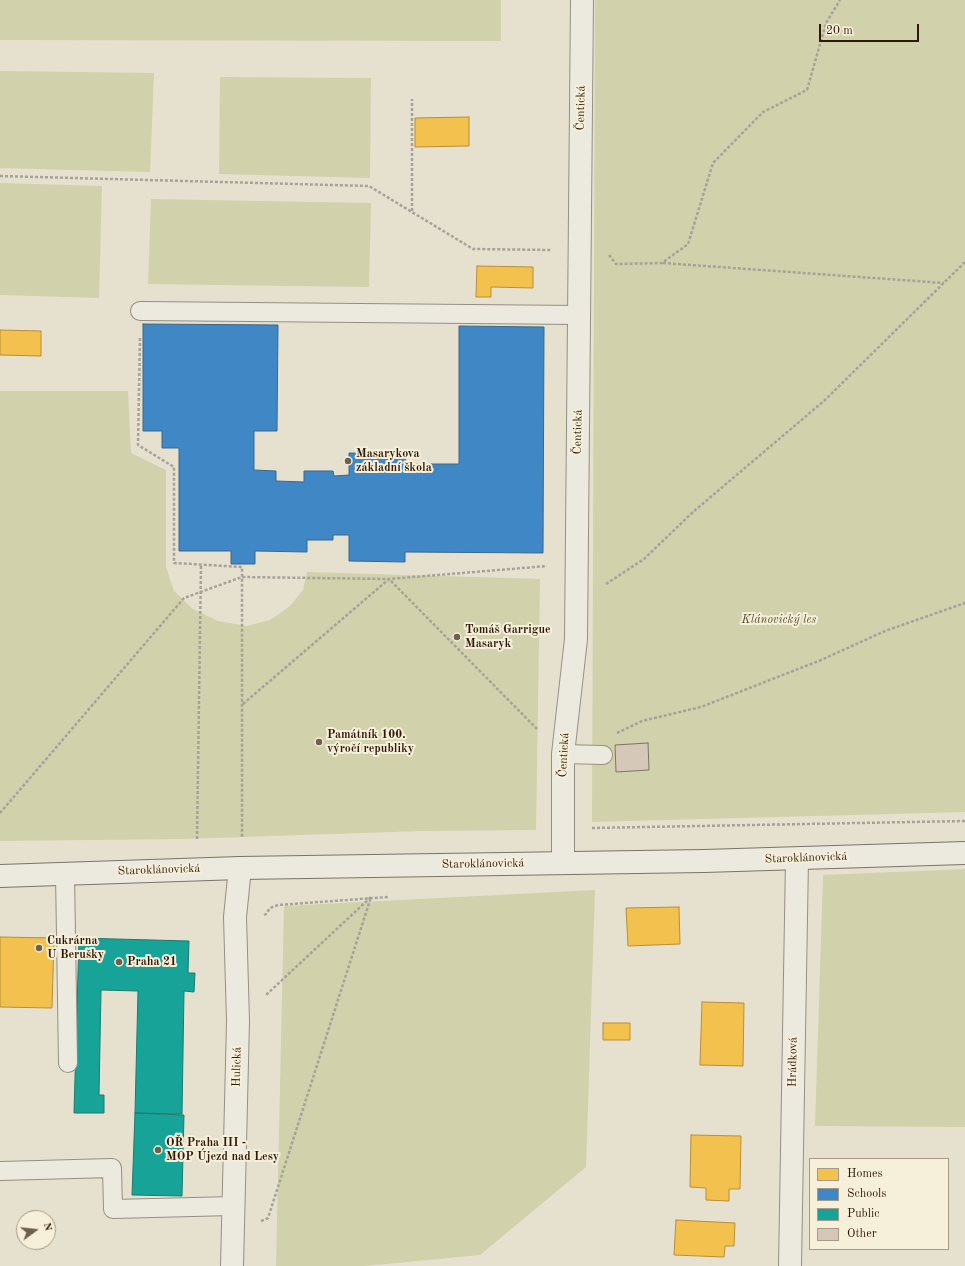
<!DOCTYPE html>
<meta charset="utf-8">
<style>
body{margin:0}
#map{position:relative;width:965px;height:1266px;overflow:hidden;background:#e6e1ce;font-family:"Old Standard TT",serif}
canvas{display:block}
.legend{position:absolute;left:809px;top:1158px;width:140px;height:92px;box-sizing:border-box;background:#f6efd9;border:1px solid #a69a86;margin:0;padding:5px 7px;list-style:none;font-size:12px;color:#2e1a09}
.legend li{display:flex;align-items:center;gap:8px;height:20px}
.legend b{width:20px;border:1px solid #a69a86}
.north{position:absolute;left:16px;top:1210px;width:40px;height:40px;box-sizing:border-box;background:#f6efd9;border:1px solid #a69a86;border-radius:50%;rotate:75deg;font-size:11px;font-weight:700;line-height:16px;text-align:center;color:#2e1a09}
.north::after{content:'';display:block;margin:auto;width:14px;height:18px;background:#6e604e;clip-path:polygon(50% 0,100% 100%,50% 72%,0 100%)}
.scale{position:absolute;left:819px;top:24px;width:100px;height:18px;box-sizing:border-box;border:2px solid #2e1a09;border-top:0;padding-left:5px;font-size:12px;line-height:14px;white-space:nowrap;color:#2e1a09;-webkit-text-stroke:3px #f6efd9;paint-order:stroke}
</style>
<div id="map">
<canvas width="965" height="1266"></canvas>
<ul class="legend">
<li><b style="height:11px;background:#f2c14e"></b>Homes</li>
<li><b style="height:11px;background:#3f88c5"></b>Schools</li>
<li><b style="height:11px;background:#17a398"></b>Public</li>
<li><b style="height:11px;background:#d5c8b8"></b>Other</li>
</ul>
<div class="north">N</div>
<div class="scale">20 m</div>
</div>
<script>
const ctx = document.querySelector('canvas').getContext('2d');
ctx.lineJoin = 'round';
function fillPath(path, color) { ctx.fillStyle = color; ctx.fill(path, 'evenodd'); }
const toPath = rows => new Path2D(rows.map(r => 'M' + r).join(''));
function strokePath(path, color, width, dash) { ctx.strokeStyle = color; ctx.lineWidth = width; ctx.lineCap = dash ? 'butt' : 'round'; ctx.setLineDash(dash || []); ctx.stroke(path); }
function label(font, color, halo, rows, align = 'center') {
  ctx.font = font + ' "Old Standard TT",serif'; ctx.lineWidth = 4; ctx.setLineDash([]); ctx.textBaseline = 'middle'; ctx.strokeStyle = halo; ctx.fillStyle = color; for (const [text, x, y, turn = 0] of rows) {
    ctx.save(); ctx.translate(x, y); ctx.rotate((+turn || 0) * Math.PI / 180); ctx.textAlign = isNaN(turn) ? turn : align; if (halo) ctx.strokeText(text, 0, 0); ctx.fillText(text, 0, 0); ctx.restore();
  }
}
fillPath(toPath([
 [0,0,501,0,501,41,0,40],
 [595,0,965,0,965,812,592,822],
 [0,71,154,73,150,172,0,168],
 [220,77,371,78,370,178,219,174],
 [0,183,102,186,99,298,0,295],
 [151,199,371,203,369,287,148,284],
 [0,391,128,391,131,453,166,470,166,567,174,591,193,609,218,621,247,626,270,620,290,606,303,590,307,572,540,579,536,830,422,831,183,839,0,841],
 [965,869,965,1127,815,1126,823,875],
 [595,890,586,1167,480,1255,365,1266,276,1266,284,906]
]), '#d1d1ac');
const homes = toPath([
 [469,117,469,146,415,147,415,118,469,117],
 [477,266,533,267,533,288,491,287,491,297,476,297,477,266],
 [0,330,41,331,41,356,0,355,0,330],
 [679,907,680,944,628,946,626,908,679,907],
 [0,937,54,938,52,1008,0,1007,0,937],
 [702,1002,744,1003,743,1066,700,1065,702,1002],
 [603,1023,630,1023,630,1040,603,1040,603,1023],
 [691,1135,741,1136,740,1189,729,1189,729,1201,706,1200,706,1188,690,1187,691,1135],
 [676,1220,735,1223,734,1246,725,1246,724,1257,674,1255,676,1220]
]);
fillPath(homes, '#f2c14e');
strokePath(homes, '#b78f39', 1);
const schools = toPath([
 [143,324,278,325,277,431,254,431,254,470,276,471,276,481,304,482,304,471,333,471,334,476,349,475,349,453,405,454,406,464,459,464,459,326,544,327,543,553,405,552,405,562,349,561,349,535,333,535,333,540,307,540,307,552,255,551,255,564,231,564,231,551,179,551,179,448,162,448,162,431,143,431,143,324]
]);
fillPath(schools, '#3f88c5');
strokePath(schools, '#3a678d', 1);
const public = toPath([
 [79,938,189,941,188,973,195,973,194,992,184,991,182,1114,135,1113,138,991,101,990,99,1095,104,1095,104,1113,74,1113,79,938],
 [135,1113,184,1115,182,1196,132,1195,135,1113]
]);
fillPath(public, '#17a398');
strokePath(public, '#1e7a6d', 1);
const building = toPath([
 [648,743,649,770,616,772,615,745,648,743]
]);
fillPath(building, '#d5c8b8');
strokePath(building, '#7a7468', 1);
const lane = toPath([
 [140,311,579,315],
 [563,754,603,755],
 [65,873,68,1063],
 [0,1171,112,1168,113,1209,233,1206]
]);
const street = toPath([
 [563,863,563,754,576,639,582,0],
 [232,1266,238,1021,235,917,240,868],
 [790,1266,797,859]
]);
const secondary = toPath([
 [0,876,240,868,704,861,965,853]
]);
strokePath(lane, '#958f83', 20);
strokePath(street, '#958f83', 24);
strokePath(secondary, '#7a7468', 24);
strokePath(toPath([
 [0,176,369,186,473,249,552,250],
 [412,211,412,99],
 [609,255,616,264,662,263,688,244,713,163,763,112,807,90,826,23,840,0],
 [663,263,944,283],
 [140,338,138,445,174,467,174,563,242,567,242,837],
 [606,584,644,559,693,512,825,400,965,262],
 [243,704,389,579,537,729],
 [617,733,642,721,701,707,821,660,885,631,965,603],
 [0,813,184,598,242,577,389,579,547,566],
 [592,828,965,821],
 [197,839,201,564],
 [264,915,266,914,270,908,278,905,388,897],
 [261,1221,268,1218,371,897,266,995]
]), '#a7a299', 2.5, [3, 2]);
strokePath(lane, '#ece9df', 18);
strokePath(street, '#ece9df', 22);
strokePath(secondary, '#ece9df', 22);
for (const [x, y, r, color] of [
 [348,461,4,"#6e604e"],
 [457,637,4,"#6e604e"],
 [319,742,4,"#6e604e"],
 [39,948,4,"#6e604e"],
 [119,962,4,"#6e604e"],
 [158,1150,4,"#6e604e"]
]) { const dot = new Path2D(); dot.arc(x, y, r, 0, 2 * Math.PI); ctx.fillStyle = color; ctx.fill(dot); strokePath(dot, '#f6efd9', 1.5); }
label('12px', '#2e1a09', '#f6efd9', [
 ["Čentická",581,108,-89],
 ["Čentická",578,432,-89],
 ["Čentická",564,755,-87],
 ["Staroklánovická",806,858,-2],
 ["Staroklánovická",483,864,-1],
 ["Staroklánovická",159,870,-2],
 ["Hrádková",793,1062,-89],
 ["Hulická",237,1067,-89]
]);
label('bold 12px', '#2e1a09', '#f6efd9', [
 ["Masarykova",356,454],
 ["základní škola",356,468],
 ["Tomáš Garrigue",465,630],
 ["Masaryk",465,644],
 ["Památník 100.",327,735],
 ["výročí republiky",327,749],
 ["Cukrárna",47,941],
 ["U Berušky",47,955],
 ["Praha 21",127,962],
 ["OŘ Praha III -",166,1143],
 ["MOP Újezd nad Lesy",166,1157]
], 'left');
label('italic 12px', '#5a4d32', '#f6efd9', [
 ["Klánovický les",779,620]
]);
</script>
